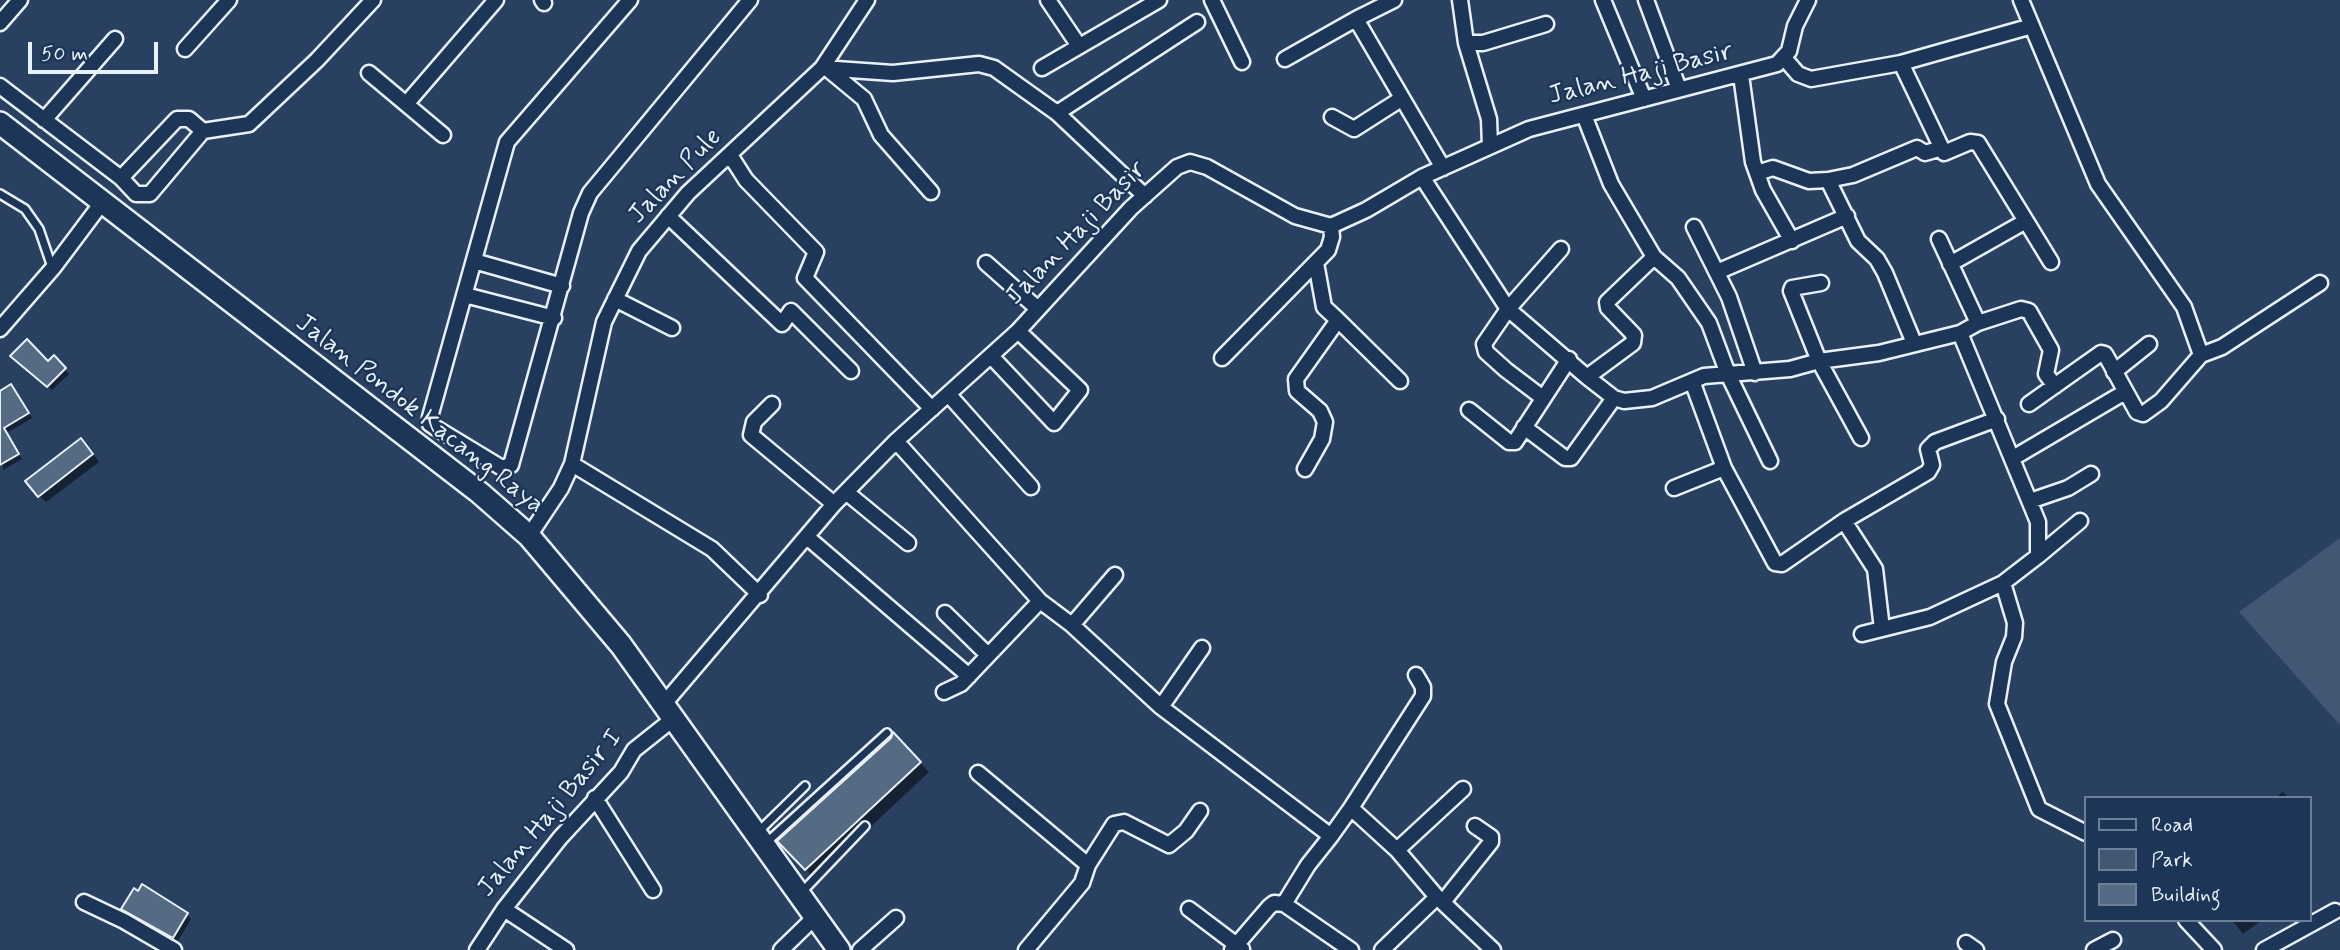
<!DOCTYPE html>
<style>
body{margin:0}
#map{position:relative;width:2340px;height:950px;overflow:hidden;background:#294061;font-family:Mynerve,sans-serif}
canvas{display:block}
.legend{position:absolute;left:2084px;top:796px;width:228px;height:126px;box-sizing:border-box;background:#1d3557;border:2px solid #6e8097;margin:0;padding:9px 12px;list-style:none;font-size:21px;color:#e8f1f8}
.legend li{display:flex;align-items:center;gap:14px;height:35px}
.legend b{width:35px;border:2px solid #6e8097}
.scale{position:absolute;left:28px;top:42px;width:130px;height:32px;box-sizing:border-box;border:4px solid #e8f1f8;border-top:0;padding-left:9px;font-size:21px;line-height:24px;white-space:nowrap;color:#e8f1f8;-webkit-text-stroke:5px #1d3557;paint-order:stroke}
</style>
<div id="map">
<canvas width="2340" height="950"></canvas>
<ul class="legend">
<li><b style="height:9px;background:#1d3557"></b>Road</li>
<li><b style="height:19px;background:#415774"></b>Park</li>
<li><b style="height:19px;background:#556a83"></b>Building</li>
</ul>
<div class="scale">50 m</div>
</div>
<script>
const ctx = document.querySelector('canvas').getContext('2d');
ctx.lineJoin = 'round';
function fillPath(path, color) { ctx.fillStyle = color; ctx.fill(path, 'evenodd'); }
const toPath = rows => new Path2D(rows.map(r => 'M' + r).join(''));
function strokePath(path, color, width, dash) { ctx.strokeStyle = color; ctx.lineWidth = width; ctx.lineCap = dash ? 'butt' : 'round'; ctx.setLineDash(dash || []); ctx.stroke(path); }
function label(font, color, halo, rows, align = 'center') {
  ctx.font = font + ' Mynerve,sans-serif'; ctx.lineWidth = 5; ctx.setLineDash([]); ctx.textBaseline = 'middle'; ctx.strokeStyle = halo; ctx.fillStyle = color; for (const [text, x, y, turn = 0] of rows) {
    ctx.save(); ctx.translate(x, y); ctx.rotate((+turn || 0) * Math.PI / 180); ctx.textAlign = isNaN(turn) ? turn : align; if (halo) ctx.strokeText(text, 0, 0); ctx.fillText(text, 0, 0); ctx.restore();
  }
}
fillPath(toPath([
 [2340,538,2340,725,2239,612]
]), '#415774');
fillPath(toPath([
 [54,358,69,374,52,390,17,360,48,363],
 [15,391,32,418,7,433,22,459,3,470,0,393],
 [88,447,99,462,46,502,39,496],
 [894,735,929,772,815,879,780,841],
 [2283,792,2289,798,2275,798],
 [123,909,187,915,191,919,178,941],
 [2232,920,2262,920,2243,934]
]), '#0007');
const building = toPath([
 [27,339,48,361,54,355,66,368,47,387,10,356,27,339],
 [11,384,29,413,4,428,19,454,0,465,0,391,11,384],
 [81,438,93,454,38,497,25,481,81,438],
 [893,732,921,762,805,870,777,841,891,738,893,732],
 [142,884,188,913,173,938,121,909,134,888,138,891,142,884]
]);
fillPath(building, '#556a83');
strokePath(building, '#e8f1f8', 2);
const service = toPath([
 [0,194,25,209,39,229,52,267],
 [758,832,805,786],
 [766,843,887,733],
 [802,892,865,826]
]);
const minor = toPath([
 [542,0,544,3],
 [630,0,507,142,430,417,430,424,436,428,502,468,511,465,581,213,590,193,750,0],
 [1048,0,1079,46],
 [1212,0,1242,62],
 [1460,0,1466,43,1489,119,1490,146],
 [1603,0,1644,99],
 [1646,0,1679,89],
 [2021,0,2098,184,2184,307,2201,355,2161,401,2143,414,2137,412,2105,354,2101,353,2029,404],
 [1356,19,1394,0],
 [0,23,20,0],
 [1466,43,1483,43,1546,24],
 [185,49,229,0],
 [1285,59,1356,19,1443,168],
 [1785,59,1798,74,1811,79,1901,63,2032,26],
 [1901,63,1944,153,1970,142,1978,143,2026,221,1950,264],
 [822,68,893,73,979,64,994,68,1057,113,1145,196],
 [1042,68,1159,0],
 [829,70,864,99,881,135,931,192],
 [369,73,443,135],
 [1741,75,1753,162,1763,190,1792,241],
 [0,86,121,178,136,194,150,194,203,131,249,124,317,60,373,0],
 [407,103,496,0],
 [1057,113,1197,22],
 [1584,115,1611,184,1654,257,1678,278,1709,323,1728,374,1790,369,1819,361,1879,353,1960,333,1978,323,1939,239],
 [1332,117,1354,129,1401,99],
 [44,120,115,39],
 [730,155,746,180,816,252,805,278,932,409],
 [1757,173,1773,168,1809,181,1828,180,1853,175,1917,148,1925,153,1942,148],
 [1422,177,1508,309,1587,377,1614,398,1624,401,1652,398,1704,376,1728,374,1770,461],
 [121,178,177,119,189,119,203,131],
 [1828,180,1858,241,1877,259,1885,273,1914,343],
 [668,216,782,324,791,311,851,371],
 [2026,221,2051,262],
 [1694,227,1729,297,1755,373],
 [474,261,562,286],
 [986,263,1038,309],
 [1717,272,1847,216],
 [1821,283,1792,288,1791,291,1819,361,1861,438],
 [465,295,554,318],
 [615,299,672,328],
 [1338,320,1400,381],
 [1978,323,2021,309,2029,311,2051,350,2046,374,2055,386],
 [0,329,53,268,101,204],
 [1960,333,2038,522,2038,556,2003,583,2015,623,2014,637,2004,662,1997,704,2039,809,2086,833],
 [2201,355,2222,347,2320,283],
 [991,356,1054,423,1080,390,1018,331],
 [1222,358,1328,250,1332,237,1331,226],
 [2114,372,2149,344],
 [1587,377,1633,343,1634,335,1608,308,1607,302,1654,257],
 [1692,381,1724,468,1775,563,1782,564,1844,521,1875,569,1882,629],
 [949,395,1031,487],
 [1543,398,1506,370,1486,352,1484,344,1508,309,1561,249],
 [772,404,754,422,751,435,834,504],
 [1469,410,1509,442,1515,442,1569,359],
 [1524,427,1565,458,1571,458,1614,398],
 [896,441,1040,601,1072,625,1161,707,1331,836,1351,808,1397,850,1437,897,1493,950],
 [2013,458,2125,392],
 [572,464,712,549,760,595],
 [1305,469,1322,439,1325,422,1320,411,1297,391,1296,379,1338,320,1324,307,1316,263],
 [1674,488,1724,468],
 [846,492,908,543],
 [2030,501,2068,488,2091,474],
 [1844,521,1928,472,1932,465,1928,449,1935,442,1997,419],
 [529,536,561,488,572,464,604,322,639,251,688,193,822,68,867,0],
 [807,537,969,676],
 [2038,556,2080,521],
 [945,613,988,655],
 [1072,625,1115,575],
 [1862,634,1930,617,2003,583],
 [944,692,961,684,1040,601],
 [663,705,834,504,896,441,1018,331,1131,208,1177,167,1190,162,1207,167,1295,216,1331,226,1366,210,1422,177,1529,129,1777,64,1789,51,1795,26,1808,0],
 [1161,707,1202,648],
 [978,773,1088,865],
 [595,798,653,890],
 [1351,808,1423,696,1423,687,1416,675],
 [1397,850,1463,789],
 [84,902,124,921,174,950],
 [1443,902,1491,842,1491,837,1475,826],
 [1284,904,1351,950],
 [504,909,566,950],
 [1189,909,1242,949],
 [2186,920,2214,950],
 [1966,943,1976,950],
 [477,950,504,909,560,838,621,772,634,750,673,719],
 [781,950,815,917],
 [860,950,896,918],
 [1026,950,1082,883,1088,865,1114,824,1124,822,1169,845,1186,831,1200,811],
 [1232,950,1269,907,1274,903,1284,904,1308,865,1331,836],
 [1382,950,1437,897],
 [2094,950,2113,940],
 [2264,950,2335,911]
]);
const secondary = toPath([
 [0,123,480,493,529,536,621,645,839,950]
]);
strokePath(service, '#e8f1f8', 12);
strokePath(minor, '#e8f1f8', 19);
strokePath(secondary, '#e8f1f8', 26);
strokePath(service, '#1d3557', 7);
strokePath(minor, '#1d3557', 14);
strokePath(secondary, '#1d3557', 21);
label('26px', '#e8f1f8', '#1d3557', [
 ["Jalan Haji Basir",1641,75,-14],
 ["Jalan Pule",676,177,-46],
 ["Jalan Haji Basir",1077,234,-46],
 ["Jalan Pondok Kacang Raya",419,415,38],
 ["Jalan Haji Basir I",551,814,-50]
]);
</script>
